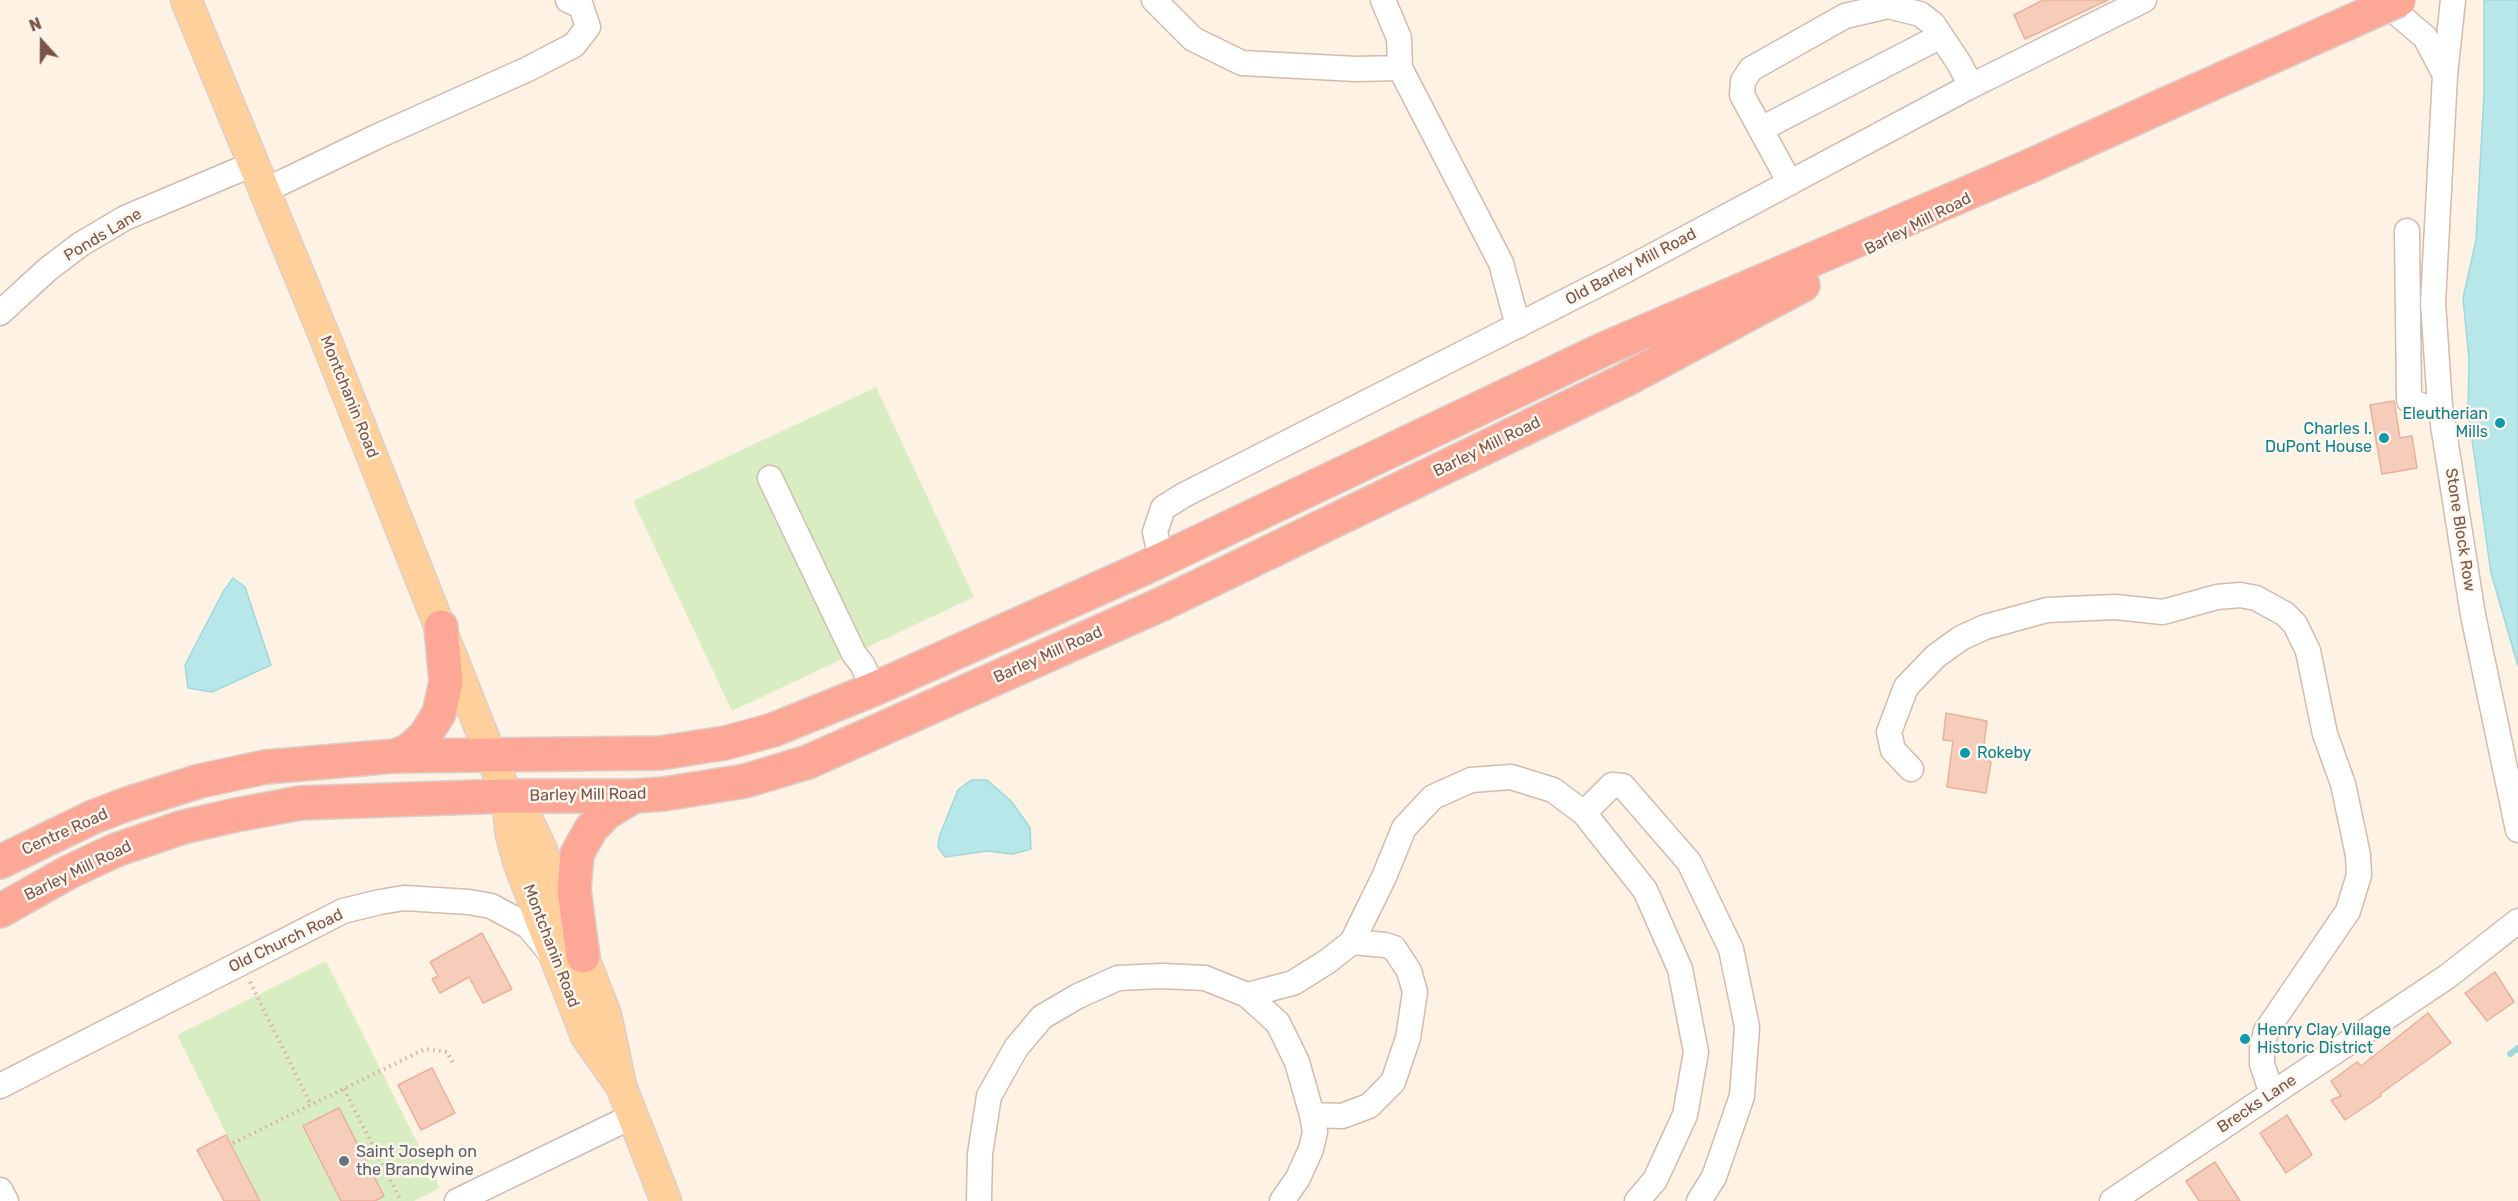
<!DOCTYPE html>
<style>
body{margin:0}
#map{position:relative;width:2518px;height:1201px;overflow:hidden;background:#fef2e5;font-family:Rubik,sans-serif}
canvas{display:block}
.north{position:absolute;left:12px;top:12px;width:60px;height:60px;-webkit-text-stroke:4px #fff6ed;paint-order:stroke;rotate:339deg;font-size:16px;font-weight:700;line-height:24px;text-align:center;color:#7a5448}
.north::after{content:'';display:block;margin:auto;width:21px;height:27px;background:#7a5448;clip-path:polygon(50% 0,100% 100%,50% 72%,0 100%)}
</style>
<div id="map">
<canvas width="2518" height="1201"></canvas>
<div class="north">N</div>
</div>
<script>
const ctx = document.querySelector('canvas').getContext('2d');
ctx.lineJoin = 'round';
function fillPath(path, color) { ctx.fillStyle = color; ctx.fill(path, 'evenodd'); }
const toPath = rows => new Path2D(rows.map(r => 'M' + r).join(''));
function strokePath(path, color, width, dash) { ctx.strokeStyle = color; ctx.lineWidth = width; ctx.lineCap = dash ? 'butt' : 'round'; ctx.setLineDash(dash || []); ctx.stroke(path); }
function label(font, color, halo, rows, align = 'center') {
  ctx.font = font + ' Rubik,sans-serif'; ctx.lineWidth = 5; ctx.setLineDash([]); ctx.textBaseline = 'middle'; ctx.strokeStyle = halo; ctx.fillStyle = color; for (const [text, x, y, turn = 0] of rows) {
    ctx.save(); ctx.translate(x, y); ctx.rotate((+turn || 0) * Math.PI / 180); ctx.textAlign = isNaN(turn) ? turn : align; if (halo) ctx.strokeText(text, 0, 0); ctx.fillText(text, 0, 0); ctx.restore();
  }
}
fillPath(toPath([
 [876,387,974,597,732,711,633,501],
 [326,961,440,1188,414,1201,260,1201,177,1035]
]), '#d8edc2');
const water = toPath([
 [2484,0,2518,0,2518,666,2491,573,2468,411,2469,359,2463,298,2476,240,2484,93,2484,0],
 [233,578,245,587,271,665,212,692,188,688,185,665,223,592,233,578],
 [971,780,987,780,1012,802,1030,828,1031,849,1012,854,987,851,945,857,938,847,939,837,958,790,971,780]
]);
fillPath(water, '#b8e7ea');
strokePath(water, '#9dd9dc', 1.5);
strokePath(toPath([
 [2510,1054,2518,1048]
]), '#9dd9dc', 6);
const building = toPath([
 [2043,0,2108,0,2025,39,2014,15,2043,0],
 [2394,401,2400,438,2412,436,2417,468,2382,474,2370,405,2394,401],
 [1946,713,1987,721,1983,753,1991,762,1986,793,1947,787,1953,741,1943,740,1946,713],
 [482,933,512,989,483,1003,469,977,440,993,432,979,438,976,430,962,482,933],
 [2495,972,2514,1002,2487,1021,2465,993,2495,972],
 [2428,1013,2451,1043,2380,1094,2381,1096,2345,1120,2331,1100,2341,1096,2331,1081,2357,1062,2361,1066,2428,1013],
 [432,1068,455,1113,421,1130,398,1085,432,1068],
 [339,1108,384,1196,375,1201,341,1201,303,1126,339,1108],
 [2287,1115,2312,1155,2286,1173,2260,1133,2287,1115],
 [226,1135,260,1201,224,1201,197,1150,226,1135],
 [2215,1162,2240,1201,2199,1201,2186,1181,2215,1162]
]);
fillPath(building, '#f6ccba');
strokePath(building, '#eab099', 1.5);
const minor = toPath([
 [1154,0,1193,39,1242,63,1356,69,1400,68,1501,263,1518,326],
 [1383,0,1399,38,1400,68],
 [2381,0,2425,37,2445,75,2433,303,2440,406,2473,615,2518,830],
 [2445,75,2453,0],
 [1761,129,1941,36],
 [1790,183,1742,95,1743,81,1751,69,1845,16,1888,6,1920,14,1933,24,1959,63,1971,86],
 [264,191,376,137,528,69,574,45,588,27,581,6,568,0],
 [2407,231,2409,400,2422,406,2440,406],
 [0,313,48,269,81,244,125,218,253,164],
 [770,478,854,654,862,664,874,689],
 [1161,559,1155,532,1163,508,1184,495,1613,277,1967,88,2144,0],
 [1911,769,1893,750,1889,732,1906,687,1936,656,1961,638,1985,627,2047,610,2115,607,2163,612,2217,597,2240,595,2256,598,2285,614,2295,624,2308,651,2325,734,2343,784,2358,855,2359,875,2348,911,2266,1031,2262,1048,2262,1064,2272,1094],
 [1584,813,1612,785,1623,786,1689,862,1731,949,1747,1027,1742,1096,1714,1177,1699,1201],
 [1352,942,1384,877,1404,828,1433,797,1471,780,1511,777,1553,790,1584,813,1645,890,1680,969,1696,1052,1685,1115,1655,1180,1637,1201],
 [0,1086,343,911,380,902,404,898,469,902,491,906,528,926,547,949],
 [0,1190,6,1201],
 [457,1201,633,1116],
 [979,1201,980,1154,989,1096,1016,1048,1042,1017,1078,996,1118,978,1162,976,1205,978,1247,995,1278,1023,1297,1062,1312,1115,1342,1116,1369,1106,1393,1082,1408,1038,1415,992,1409,971,1394,948,1385,945,1352,942,1328,961,1293,983,1247,995],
 [1282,1201,1298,1178,1311,1149,1315,1132,1312,1115],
 [2112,1201,2448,976,2518,921]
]);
const major = toPath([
 [186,0,324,335,507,796,511,835,519,864,586,1036,621,1086],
 [507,796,528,821,540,846,606,1015,621,1086,666,1201]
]);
const highway = toPath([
 [395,756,408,751,425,736,439,713,446,682,441,627],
 [0,862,93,817,130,803,200,781,265,767,395,756,660,753,725,743,773,730,874,689,1142,569,1604,349,2028,167,2164,105],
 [0,911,69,872,116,850,183,827,236,815,300,803,507,796,634,796,664,794,745,781,808,762,1162,604,1625,380,1803,285],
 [583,956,574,890,577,854,591,829,606,813,634,796]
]);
strokePath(minor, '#d4baad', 27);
strokePath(major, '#dacfcc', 33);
strokePath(highway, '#dacfcc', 36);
strokePath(toPath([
 [250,982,311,1105],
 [344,1089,401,1201],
 [233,1143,425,1049,447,1052,453,1063]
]), '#dbaf9d', 4, [1.5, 4.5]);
strokePath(minor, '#fff', 24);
strokePath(major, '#ffd09b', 30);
strokePath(highway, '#fda897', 33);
const highwayBridge = toPath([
 [2164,105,2399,0]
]);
strokePath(highwayBridge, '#dacfcc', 36, []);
strokePath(highwayBridge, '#fda897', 33);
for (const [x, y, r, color] of [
 [2500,423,6,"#0f9aa8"],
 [2384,438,6,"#0f9aa8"],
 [1965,753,6,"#0f9aa8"],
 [2245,1039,6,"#0f9aa8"],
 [344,1161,6,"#6b7280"]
]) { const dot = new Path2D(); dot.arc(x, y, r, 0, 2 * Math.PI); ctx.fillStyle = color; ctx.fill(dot); strokePath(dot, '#fff6ed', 2); }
label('16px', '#7a5448', '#fff6ed', [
 ["Barley Mill Road",1918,224,-27],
 ["Ponds Lane",103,235,-31],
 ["Old Barley Mill Road",1631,267,-28],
 ["Montchanin Road",349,397,68],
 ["Barley Mill Road",1487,447,-26],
 ["Stone Block Row",2460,530,81],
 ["Barley Mill Road",1048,655,-24],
 ["Barley Mill Road",588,795,-1],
 ["Centre Road",65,832,-24],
 ["Barley Mill Road",78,871,-26],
 ["Old Church Road",286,941,-26],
 ["Montchanin Road",551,946,69],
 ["Brecks Lane",2257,1104,-34]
]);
label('16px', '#0d838f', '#fff6ed', [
 ["Eleutherian",2488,414],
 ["Mills",2488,432],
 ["Charles I.",2372,429],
 ["DuPont House",2372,447],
 ["Rokeby",1977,753,"left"],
 ["Henry Clay Village",2257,1030,"left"],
 ["Historic District",2257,1048,"left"]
], 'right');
label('16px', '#5b616d', '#fff6ed', [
 ["Saint Joseph on",356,1152],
 ["the Brandywine",356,1170]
], 'left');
</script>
